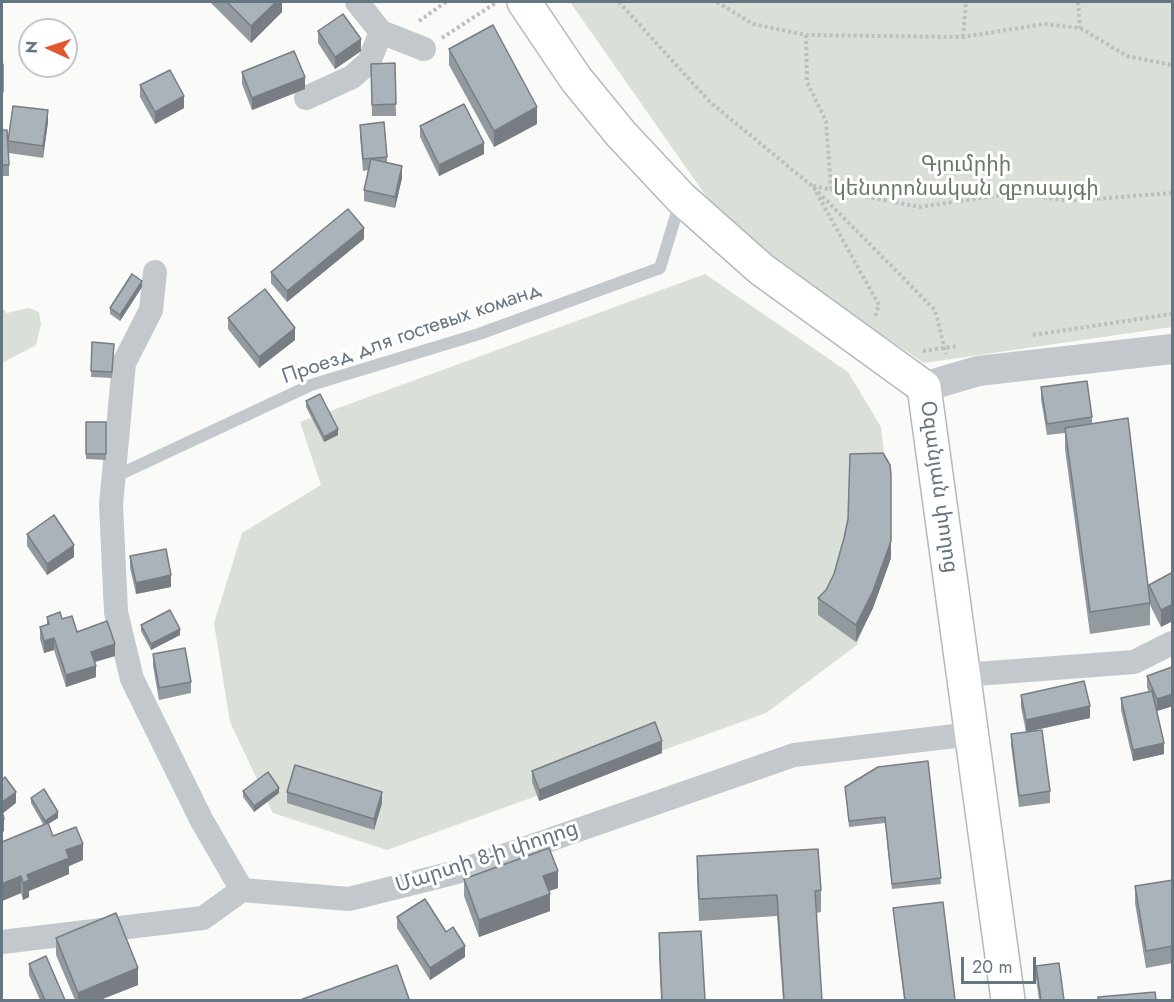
<!DOCTYPE html>
<meta charset="utf-8">
<style>
body{margin:0}
#map{position:relative;width:1174px;height:1002px;overflow:hidden;background:#fafaf8;font-family:Jost,sans-serif}
canvas{display:block}
.frame{position:absolute;inset:0;border:3px solid #657683;pointer-events:none}
.north{position:absolute;left:18px;top:18px;width:60px;height:60px;box-sizing:border-box;background:#fff;border:2px solid #c1c8cd;border-radius:50%;rotate:273deg;font-size:16px;font-weight:700;line-height:24px;text-align:center;color:#657683}
.north::after{content:'';display:block;margin:auto;width:21px;height:27px;background:#e4572e;clip-path:polygon(50% 0,100% 100%,50% 72%,0 100%)}
.scale{position:absolute;left:961px;top:957px;width:75px;height:27px;box-sizing:border-box;border:3px solid #657683;border-top:0;padding-left:8px;font-size:18px;line-height:21px;white-space:nowrap;color:#657683;-webkit-text-stroke:4px #fff;paint-order:stroke}
</style>
<div id="map">
<canvas width="1174" height="1002"></canvas>
<div class="frame"></div>
<div class="north">N</div>
<div class="scale">20 m</div>
</div>
<script>
const ctx = document.querySelector('canvas').getContext('2d');
ctx.lineJoin = 'round';
function fillPath(path, color) { ctx.fillStyle = color; ctx.fill(path, 'evenodd'); }
const toPath = rows => new Path2D(rows.map(r => 'M' + r).join(''));
function strokePath(path, color, width, dash) { ctx.strokeStyle = color; ctx.lineWidth = width; ctx.lineCap = dash ? 'butt' : 'round'; ctx.setLineDash(dash || []); ctx.stroke(path); }
function label(font, color, halo, rows, align = 'center') {
  ctx.font = font + ' Jost,"Noto Sans Armenian",sans-serif'; ctx.lineWidth = 6; ctx.setLineDash([]); ctx.textBaseline = 'middle'; ctx.strokeStyle = halo; ctx.fillStyle = color; for (const [text, x, y, turn = 0] of rows) {
    ctx.save(); ctx.translate(x, y); ctx.rotate((+turn || 0) * Math.PI / 180); ctx.textAlign = isNaN(turn) ? turn : align; if (halo) ctx.strokeText(text, 0, 0); ctx.fillText(text, 0, 0); ctx.restore();
  }
}
fillPath(toPath([
 [570,2,1172,2,1172,327,924,363,734,236],
 [705,274,848,372,881,427,891,515,891,558,857,645,766,713,387,850,273,813,230,722,214,623,242,533,321,485,300,422],
 [2,308,7,313,29,308,39,312,41,324,36,345,2,363]
]), '#dadfd7');
const secondary = toPath([
 [524,2,576,79,621,134,681,198,761,269,924,387,1008,1000]
]);
strokePath(secondary, '#b3babf', 36);
strokePath(toPath([
 [619,2,710,102,812,186,935,310,946,354],
 [717,2,753,24,806,35,963,37,1044,24,1080,28,1127,56,1172,65],
 [1078,2,1080,28],
 [419,21,446,2],
 [806,35,807,82,826,121,831,190],
 [963,37,966,2],
 [442,38,497,2],
 [813,186,919,207,1016,193,1068,201,1172,193],
 [816,192,879,305,875,317],
 [1033,335,1172,314],
 [923,351,957,346]
]), '#bbbfc2', 4, [3, 3]);
strokePath(toPath([
 [114,477,311,385,479,334,660,268,680,202]
]), '#c3c8cc', 12);
strokePath(toPath([
 [381,32,424,49],
 [306,98,352,77,369,62,381,32,357,2],
 [155,272,151,310,124,363,111,505,116,612,132,679,202,821,242,890],
 [963,675,1134,662,1172,643],
 [2,942,203,918,242,890,349,899,457,872,794,755,972,734]
]), '#c3c8cc', 24);
strokePath(toPath([
 [924,387,978,371,1172,349]
]), '#c3c8cc', 30);
strokePath(secondary, '#fff', 33);
fillPath(toPath([
 [210,2,282,2,282,12,251,43],
 [318,31,361,51,335,69,318,43],
 [449,49,537,124,494,147,449,65],
 [395,63,396,116,372,116,371,64],
 [2,64,3,64,3,104,2,104],
 [242,72,305,89,252,110,242,84],
 [140,85,184,108,155,124,140,97],
 [48,122,43,158,9,153,9,176,2,176,2,130,8,142],
 [360,125,387,157,387,163,402,178,395,208,364,201,364,190,368,170,363,171,360,136],
 [420,126,484,154,439,176,420,137],
 [364,239,287,302,271,283,271,272],
 [142,287,120,321,110,314,110,308],
 [228,318,295,340,259,368,228,329],
 [92,342,114,344,112,378,91,377],
 [1041,387,1092,417,1092,424,1149,589,1149,585,1173,572,1161,627,1150,605,1150,625,1090,634,1065,449,1065,433,1047,435,1041,399],
 [306,401,338,435,324,442,306,407],
 [86,422,106,422,106,460,86,459],
 [891,475,891,558,873,608,856,642,818,615,818,598,826,590],
 [27,534,74,557,47,575,27,546],
 [130,556,171,587,136,594,130,568],
 [47,617,62,619,77,632,115,656,95,662,96,677,66,687,54,650,44,653,40,639,40,627,47,625],
 [141,625,180,635,151,650,141,631],
 [153,654,191,682,191,693,159,700,153,666],
 [1173,669,1173,706,1157,711,1164,754,1133,761,1121,710,1121,698,1149,692,1147,688,1147,676],
 [1021,695,1090,718,1026,732,1021,707],
 [1011,734,1050,791,1050,803,1019,807,1011,745],
 [662,753,539,801,532,782,532,771],
 [928,761,941,884,892,889,885,823,849,827,845,787],
 [243,791,279,793,254,812,243,797],
 [287,792,382,803,374,830,287,803],
 [31,798,58,818,48,824,53,836,83,860,69,866,69,874,29,891,29,897,23,900,21,893,2,901,43,824,31,803],
 [697,856,821,890,821,912,816,913,822,1000,783,1000,777,916,699,921,697,878],
 [464,879,558,888,549,891,550,911,479,937,464,896],
 [1173,880,1173,963,1146,968,1135,903,1135,886],
 [893,908,955,1000,904,1000],
 [397,917,465,957,430,980,397,928],
 [659,933,705,1000,661,1000,659,955],
 [56,938,138,985,100,1000,75,1000,56,955],
 [29,964,65,1000,40,1000,29,975],
 [1036,966,1064,1000,1039,1000,1036,978]
]), '#929a9f');
fillPath(toPath([
 [276,2,282,2,282,12,251,43,251,26],
 [361,39,361,51,335,69,335,57],
 [305,77,305,89,252,110,252,98],
 [184,96,184,108,155,124,155,112],
 [537,107,537,124,494,147,494,131],
 [48,110,48,122,43,158,43,146],
 [484,143,484,154,439,176,439,165],
 [402,166,402,178,395,208,395,197],
 [364,228,364,239,287,302,287,291],
 [142,281,142,287,120,321,120,315],
 [295,328,295,340,259,368,259,357],
 [338,429,338,435,324,442,324,437],
 [891,541,891,558,873,608,856,642,856,625],
 [74,545,74,557,47,575,47,564],
 [171,575,171,587,136,594,136,583],
 [1173,604,1173,621,1161,627,1161,610],
 [180,629,180,635,151,650,151,644],
 [54,638,54,650,44,653,44,641],
 [115,644,115,656,91,663,91,652],
 [96,666,96,677,66,687,66,675],
 [1173,694,1173,706,1157,711,1157,699],
 [1090,706,1090,718,1026,732,1026,720],
 [662,741,662,753,539,801,539,790],
 [1164,743,1164,754,1133,761,1133,750],
 [279,788,279,793,254,812,254,806],
 [16,792,16,803,2,814,2,802],
 [382,792,382,803,374,830,374,819],
 [58,812,58,818,45,826,45,821],
 [4,819,4,831,2,833,2,821],
 [83,844,83,860,69,866,69,874,29,891,29,897,23,900,23,883,27,875,66,850],
 [558,871,558,888,543,893,543,876],
 [21,876,21,893,2,901,2,884],
 [550,894,550,911,479,937,479,920],
 [465,946,465,957,430,980,430,968],
 [138,968,138,985,100,1000,78,1000,78,993]
]), '#777d82');
const building = toPath([
 [227,2,276,2,251,26,227,2],
 [343,14,361,39,335,57,318,31,343,14],
 [493,25,537,107,494,131,449,49,493,25],
 [294,51,305,77,252,98,242,72,294,51],
 [395,63,396,104,372,105,371,64,395,63],
 [2,64,3,64,3,92,2,92,2,64],
 [170,70,184,96,155,112,140,85,170,70],
 [464,104,484,143,439,165,420,126,464,104],
 [13,106,48,110,43,146,8,141,13,106],
 [384,122,387,157,363,159,360,125,384,122],
 [2,130,7,130,9,165,2,165,2,130],
 [371,159,402,166,395,197,364,190,371,159],
 [348,209,364,228,287,291,271,272,348,209],
 [132,274,142,281,120,315,110,308,132,274],
 [265,289,295,328,259,357,228,318,265,289],
 [92,342,114,344,112,372,91,371,92,342],
 [1087,381,1092,417,1047,424,1041,387,1087,381],
 [320,394,338,429,324,437,306,401,320,394],
 [1128,418,1150,603,1090,612,1065,428,1128,418],
 [86,422,106,422,106,454,86,454,86,422],
 [883,453,890,465,891,475,891,541,873,591,856,625,818,598,826,590,834,574,844,538,848,519,850,454,883,453],
 [54,515,74,545,47,564,27,534,54,515],
 [166,549,171,575,136,583,130,556,166,549],
 [1173,572,1173,604,1161,610,1149,585,1173,572],
 [170,610,180,629,151,644,141,625,170,610],
 [60,612,62,619,72,616,77,632,107,621,115,644,91,652,96,666,66,675,54,638,44,641,40,627,49,624,47,617,60,612],
 [185,648,191,682,159,688,153,654,185,648],
 [1172,667,1173,694,1157,699,1147,676,1172,667],
 [1084,681,1090,706,1026,720,1021,695,1084,681],
 [1152,691,1164,743,1133,750,1121,698,1152,691],
 [655,722,662,741,539,790,532,771,655,722],
 [1042,730,1050,791,1019,796,1011,734,1042,730],
 [928,761,941,878,892,884,885,817,849,821,845,787,878,767,928,761],
 [295,765,382,792,374,819,287,792,295,765],
 [268,772,279,788,254,806,243,791,268,772],
 [5,777,16,792,2,802,2,780,5,777],
 [44,789,58,812,45,821,31,798,44,789],
 [2,811,4,819,2,821,2,811],
 [48,823,53,836,76,827,83,844,66,850,69,858,27,875,29,880,23,883,21,876,2,884,2,842,48,823],
 [549,848,558,871,543,876,550,894,479,920,464,879,549,848],
 [818,849,821,890,815,891,822,1000,784,1000,777,895,699,899,697,856,818,849],
 [1173,880,1173,946,1146,951,1135,886,1173,880],
 [425,899,446,932,453,927,465,946,430,968,397,917,425,899],
 [943,902,955,1000,905,1000,893,908,943,902],
 [116,913,138,968,78,993,56,938,116,913],
 [701,931,705,1000,662,1000,659,933,701,931],
 [46,956,65,1000,45,1000,29,964,46,956],
 [1059,963,1064,1000,1041,1000,1036,966,1059,963],
 [397,965,409,999,405,1000,300,1000,397,965],
 [1155,992,1156,1000,1098,1000,1098,997,1155,992]
]);
fillPath(building, '#aab3b9');
strokePath(building, '#777d82', 1.5);
label('21px', '#687a64', '#fff', [
 ["Գյումրիի",966,166],
 ["կենտրոնական զբոսայգի",966,190]
]);
label('21px', '#657683', '#fff', [
 ["Проезд для гостевых команд",412,334,-19],
 ["Օզանյան փողոց",938,487,82],
 ["Մարտի 8-ի փողոց",487,858,-18]
]);
</script>
